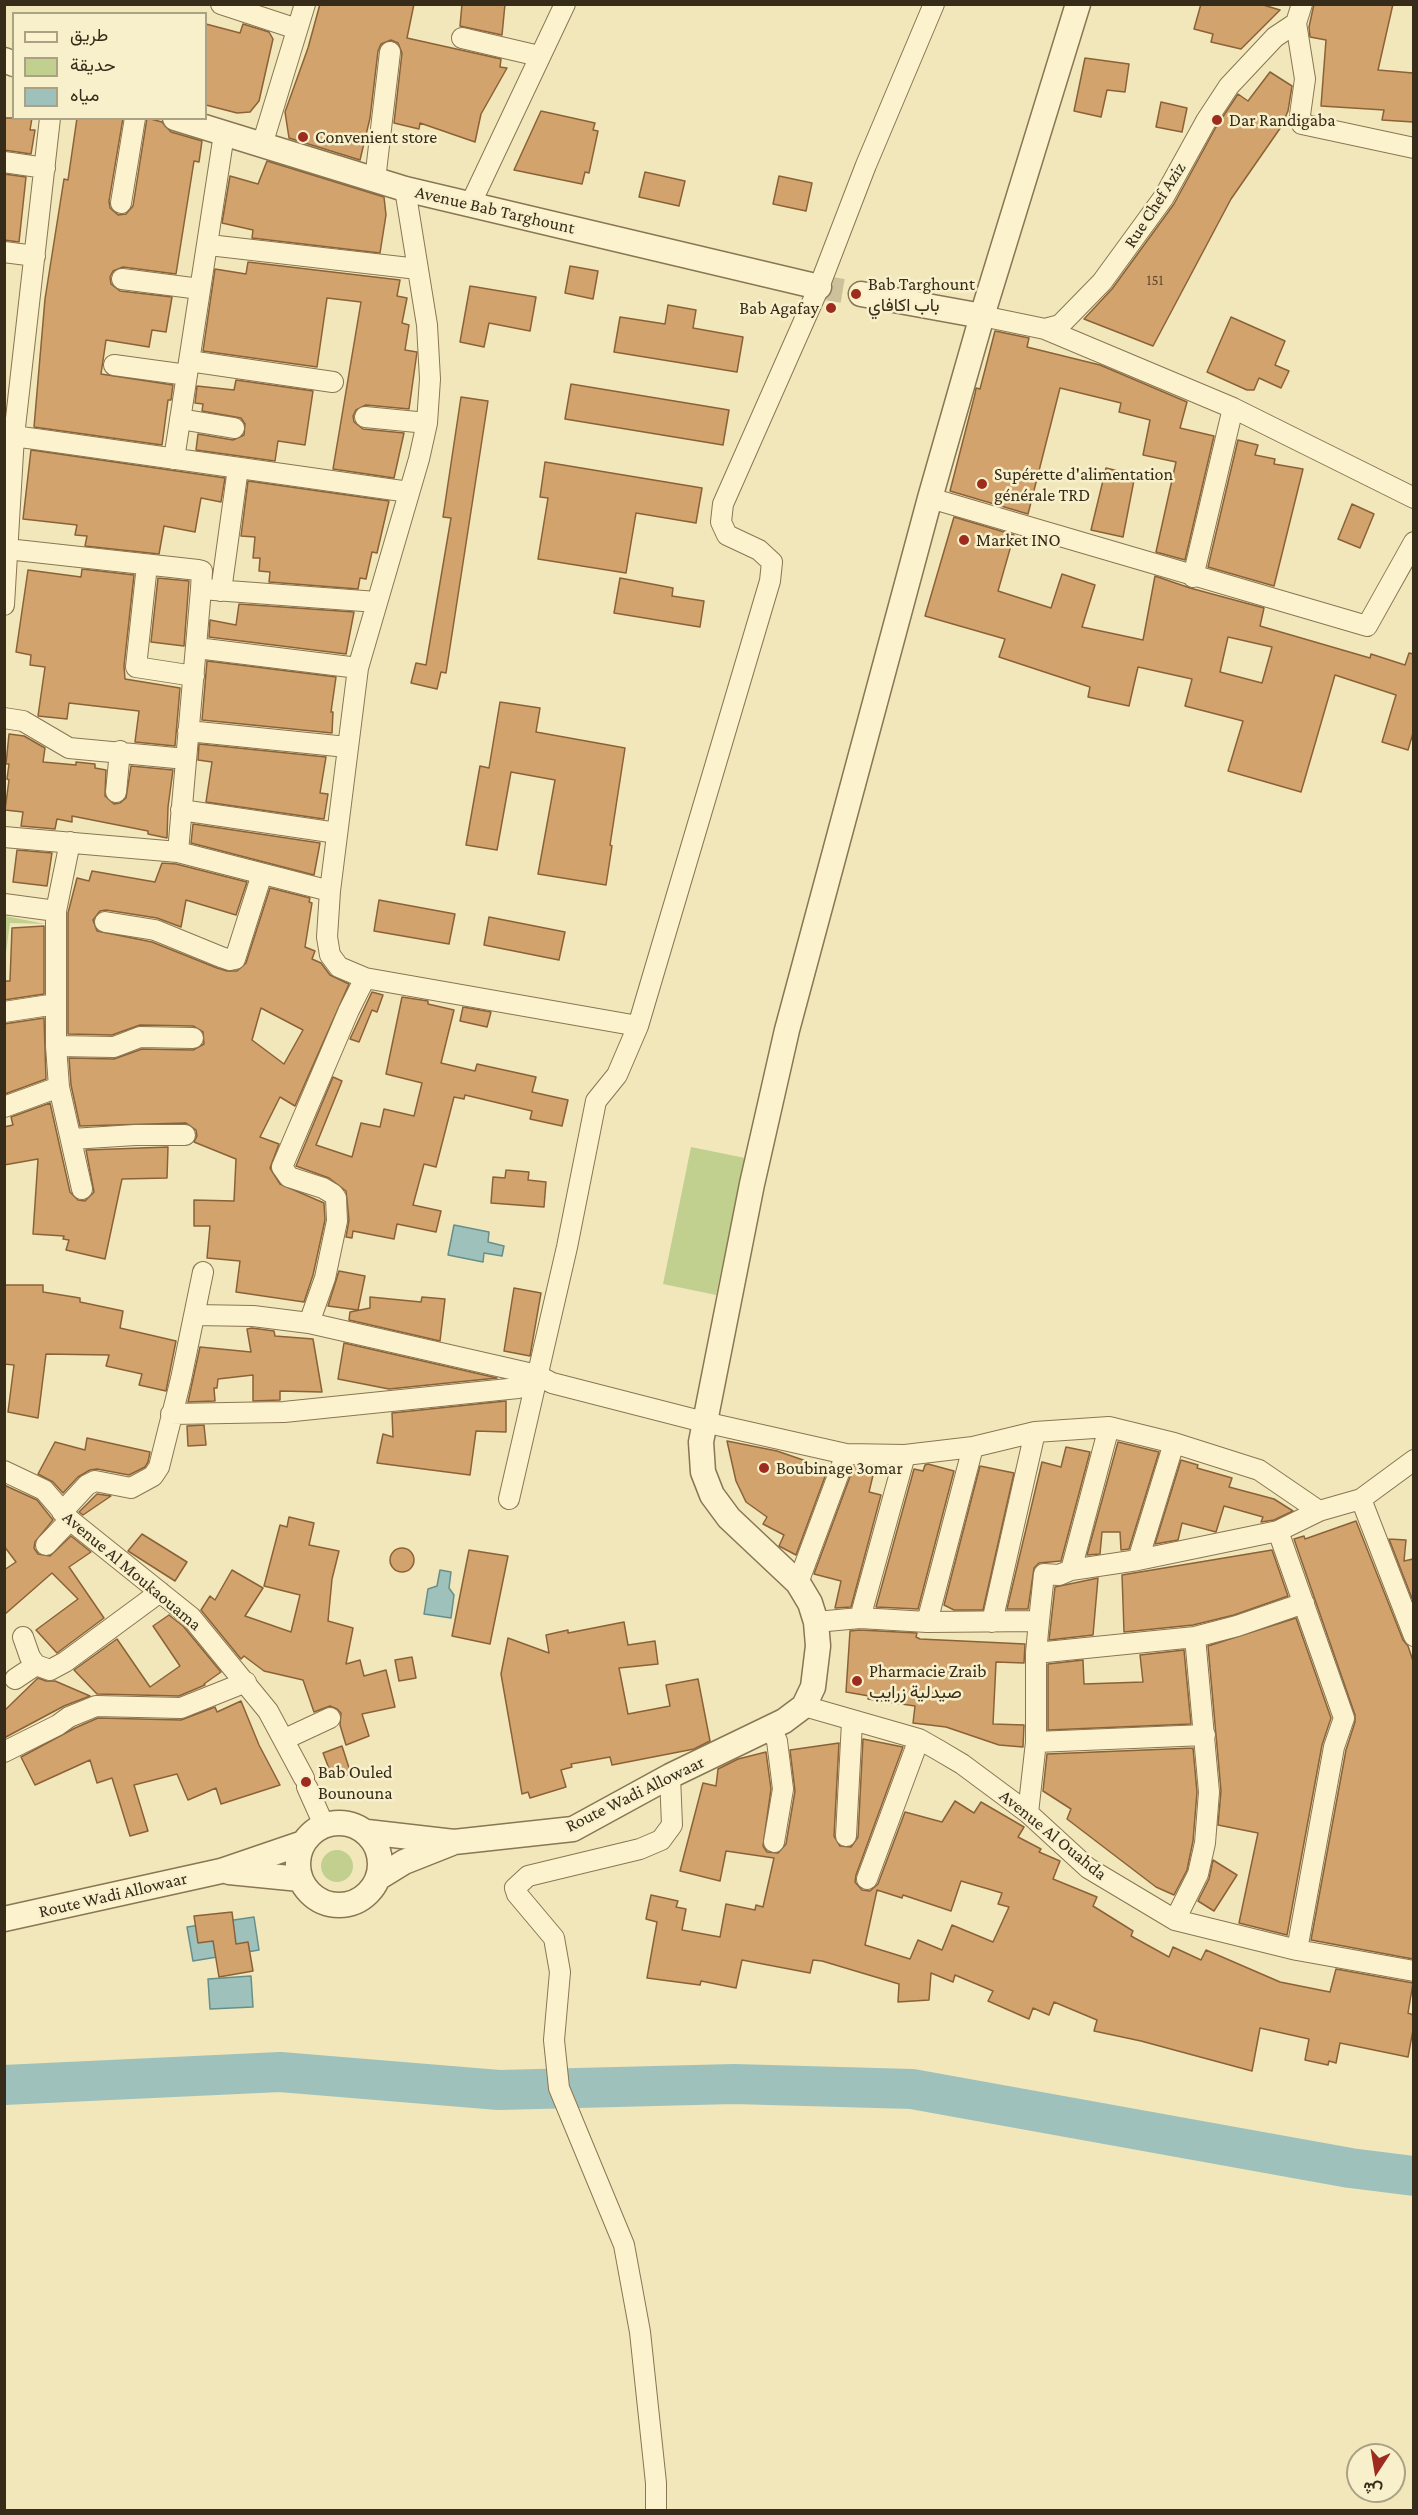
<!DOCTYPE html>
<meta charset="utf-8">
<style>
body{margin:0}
#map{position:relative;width:1418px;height:2515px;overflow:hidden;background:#f1e7ba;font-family:"Crimson Pro",Vazirmatn,serif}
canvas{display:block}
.frame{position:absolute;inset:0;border:6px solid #372b1a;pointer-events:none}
.legend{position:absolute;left:12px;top:12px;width:195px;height:108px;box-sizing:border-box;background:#f8f0cb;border:2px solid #aba184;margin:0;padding:8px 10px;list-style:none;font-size:18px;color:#372b1a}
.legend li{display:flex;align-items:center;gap:12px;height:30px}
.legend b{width:30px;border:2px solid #aba184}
.north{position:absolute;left:1346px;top:2443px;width:60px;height:60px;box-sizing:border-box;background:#f8f0cb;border:2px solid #aba184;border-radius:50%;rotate:192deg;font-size:16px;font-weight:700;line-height:24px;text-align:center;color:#372b1a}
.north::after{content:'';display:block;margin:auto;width:21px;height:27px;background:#9d2c1e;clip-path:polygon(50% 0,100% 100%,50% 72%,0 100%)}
</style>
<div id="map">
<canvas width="1418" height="2515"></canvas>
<div class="frame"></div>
<ul class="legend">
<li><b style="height:8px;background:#fcf3ce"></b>طريق</li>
<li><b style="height:16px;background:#c1d08e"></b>حديقة</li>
<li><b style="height:16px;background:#9fc1bb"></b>مياه</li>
</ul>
<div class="north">ش</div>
</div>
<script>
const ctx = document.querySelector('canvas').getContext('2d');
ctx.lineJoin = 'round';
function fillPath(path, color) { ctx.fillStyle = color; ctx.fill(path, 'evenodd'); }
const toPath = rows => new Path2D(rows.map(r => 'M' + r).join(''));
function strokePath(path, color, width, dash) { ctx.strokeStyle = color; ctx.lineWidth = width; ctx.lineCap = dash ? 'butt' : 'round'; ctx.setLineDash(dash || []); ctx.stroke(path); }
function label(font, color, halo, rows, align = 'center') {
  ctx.font = font + ' "Crimson Pro",Vazirmatn,serif'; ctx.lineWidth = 5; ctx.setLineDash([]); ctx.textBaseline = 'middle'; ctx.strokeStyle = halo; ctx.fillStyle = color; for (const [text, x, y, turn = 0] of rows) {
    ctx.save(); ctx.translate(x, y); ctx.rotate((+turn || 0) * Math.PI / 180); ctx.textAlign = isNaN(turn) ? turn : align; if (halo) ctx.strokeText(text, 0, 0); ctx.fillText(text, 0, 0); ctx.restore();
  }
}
fillPath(toPath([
 [5,916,45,924,10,923,5,960],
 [691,1147,745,1158,716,1295,663,1284],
 '321 1866a16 16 0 1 1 32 0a16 16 0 1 1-32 0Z'
]), '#c1d08e');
const water = toPath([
 [454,1225,489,1232,488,1242,504,1246,502,1256,484,1253,483,1262,448,1255,454,1225],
 [440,1570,451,1572,449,1588,454,1595,451,1618,424,1614,428,1589,437,1586,440,1570],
 [254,1917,259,1950,193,1961,187,1927,254,1917],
 [251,1976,253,2007,210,2009,208,1979,251,1976]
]);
fillPath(water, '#9fc1bb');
strokePath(water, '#668f8a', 1.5);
strokePath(toPath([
 [4,2085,280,2072,499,2090,734,2084,912,2089,1350,2168,1414,2176]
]), '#9fc1bb', 40);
const building = toPath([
 [320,4,414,4,407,38,501,59,500,67,507,68,481,114,475,142,420,123,419,129,394,123,402,53,398,43,391,40,381,44,378,51,370,118,360,160,289,138,285,112,308,48,320,4],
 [462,4,505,4,502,35,460,26,462,4],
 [1201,4,1260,4,1280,10,1241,49,1211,42,1213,34,1194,29,1201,4],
 [1314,4,1393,4,1378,70,1413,73,1413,122,1382,120,1384,110,1321,106,1326,40,1310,37,1309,27,1314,4],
 [206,24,240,33,243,24,269,32,273,39,259,101,250,112,237,113,206,105,206,24],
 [1085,58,1129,64,1125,92,1107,90,1101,117,1074,111,1085,58],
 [1270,72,1292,86,1288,111,1281,127,1231,199,1153,346,1084,319,1112,289,1174,204,1216,127,1238,94,1248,101,1270,72],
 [1161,102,1187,108,1182,132,1156,127,1161,102],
 [541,111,595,123,593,130,598,131,589,173,585,172,582,184,514,170,541,111],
 [4,118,32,118,30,130,35,130,31,154,4,150,4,118],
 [77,118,123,118,109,201,110,208,118,215,126,214,133,206,147,118,162,122,171,132,202,141,199,162,194,161,176,274,123,267,113,271,110,277,111,284,120,291,172,297,166,332,152,330,149,347,106,340,101,374,173,385,171,400,168,400,162,445,34,427,45,299,64,179,68,180,77,118],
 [267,161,384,197,386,215,380,253,252,238,253,230,222,223,230,176,258,184,267,161],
 [645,172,685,181,679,206,639,197,645,172],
 [4,174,26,177,19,242,4,240,4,174],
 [779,176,812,183,806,211,773,204,779,176],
 [248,262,400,280,397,296,407,298,402,323,409,325,405,350,417,352,409,409,366,405,356,410,353,416,354,422,363,429,404,433,394,478,333,469,361,302,327,298,317,367,203,351,215,269,246,274,248,262],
 [570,266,598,271,593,299,565,293,570,266],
 [470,286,536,297,530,331,489,323,484,347,460,342,470,286],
 [668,305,696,310,693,328,743,337,737,372,614,352,620,317,665,324,668,305],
 [1231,317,1285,341,1275,365,1289,371,1281,388,1259,378,1254,390,1247,390,1207,372,1231,317],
 [995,331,1029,338,1027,347,1100,365,1187,402,1180,428,1214,436,1185,560,1156,552,1176,462,1143,455,1150,420,1119,412,1121,403,1060,388,1028,514,950,491,975,394,976,388,980,389,995,331],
 [236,380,313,391,305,445,278,441,275,461,196,450,198,434,233,440,244,435,245,424,241,418,202,411,203,404,195,403,197,386,234,390,236,380],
 [571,384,729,410,723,445,565,419,571,384],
 [461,397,488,401,446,673,441,672,437,689,411,683,416,663,426,665,451,518,443,517,461,397],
 [1238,440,1258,445,1255,455,1275,459,1274,464,1303,469,1274,586,1208,567,1238,440],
 [31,450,225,478,221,502,201,498,195,532,164,526,159,554,85,546,87,536,75,535,77,525,23,519,31,450],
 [545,462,702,488,696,523,636,513,626,573,538,559,548,498,540,497,545,462],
 [1106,468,1135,475,1123,537,1091,530,1106,468],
 [248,481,389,501,377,553,372,552,366,579,360,578,358,589,269,582,270,572,259,571,260,558,253,558,255,537,241,536,248,481],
 [1352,504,1374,514,1360,548,1338,539,1352,504],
 [954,517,1014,535,998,591,1051,608,1062,574,1095,585,1082,627,1143,640,1155,576,1190,588,1264,608,1260,626,1370,658,1371,654,1405,665,1409,653,1413,654,1413,733,1408,750,1382,742,1396,695,1335,675,1301,792,1228,771,1243,721,1185,706,1192,679,1138,667,1129,706,1088,697,1090,687,999,657,1005,639,925,616,954,517],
 [1228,637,1272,647,1262,683,1220,672,1228,637],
 [82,569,134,575,124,666,125,679,180,688,175,746,135,742,139,711,69,703,67,719,38,716,45,667,30,665,31,655,16,652,28,570,81,577,82,569],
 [158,578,189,581,184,646,151,642,158,578],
 [620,578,673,588,672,596,704,601,700,627,614,613,620,578],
 [239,604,354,612,346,654,209,637,210,620,236,625,239,604],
 [207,661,336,677,331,712,333,712,332,733,202,720,207,661],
 [500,702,540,708,536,732,625,748,610,845,612,846,606,885,538,874,555,780,511,772,497,850,466,845,480,766,489,768,500,702],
 [9,734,24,736,45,748,43,762,76,765,76,762,95,764,95,768,106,770,105,796,114,804,120,803,126,798,131,766,173,770,168,807,167,838,148,834,148,831,72,816,72,822,57,819,55,829,21,826,23,812,5,810,9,780,7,779,9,764,6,764,9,734],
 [199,744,326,757,320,793,328,794,324,819,206,802,212,762,198,760,199,744],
 [193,824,320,843,314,875,191,843,193,824],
 [17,850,52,853,47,886,13,882,17,850],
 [162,863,176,864,247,882,236,915,186,900,181,927,157,918,106,910,100,911,93,920,97,931,152,942,217,968,227,971,237,971,246,963,270,888,310,898,309,902,312,903,305,947,315,951,312,959,321,963,330,975,349,984,295,1106,280,1097,260,1137,279,1144,270,1168,280,1184,324,1203,325,1220,313,1275,304,1302,236,1292,240,1261,207,1258,210,1226,194,1226,194,1200,234,1201,236,1159,194,1142,197,1136,196,1130,186,1123,80,1126,71,1085,69,1058,114,1059,142,1049,193,1050,204,1044,203,1032,193,1026,140,1025,112,1035,68,1034,68,913,77,878,89,881,92,871,155,882,162,863],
 [261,1008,303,1030,284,1064,252,1040,261,1008],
 [379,900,455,914,449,944,374,931,379,900],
 [489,917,565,932,559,960,484,945,489,917],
 [44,926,44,994,4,1000,4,981,10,981,12,928,44,926],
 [372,992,383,995,377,1012,372,1010,359,1042,350,1039,372,992],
 [402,997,428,1001,428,1004,454,1010,441,1063,475,1071,477,1064,536,1077,532,1092,568,1100,562,1126,530,1119,532,1111,465,1095,464,1099,454,1097,436,1167,424,1164,413,1205,441,1211,436,1232,397,1224,394,1239,353,1231,352,1238,346,1237,349,1220,346,1191,329,1178,296,1166,333,1077,342,1081,316,1145,352,1157,361,1123,380,1127,384,1109,414,1116,422,1083,386,1074,402,997],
 [463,1007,491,1012,487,1027,460,1021,463,1007],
 [44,1018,46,1079,5,1094,4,1024,44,1018],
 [50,1103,70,1192,78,1200,85,1201,94,1192,86,1150,168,1147,167,1178,122,1179,105,1259,66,1250,69,1240,63,1239,64,1236,33,1234,38,1159,4,1165,4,1127,13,1125,11,1117,50,1103],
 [506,1170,529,1172,528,1180,546,1182,544,1207,491,1203,493,1177,505,1178,506,1170],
 [339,1271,365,1276,358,1310,328,1306,339,1271],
 [4,1285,43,1285,43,1292,80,1298,80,1302,123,1311,120,1328,176,1341,166,1391,139,1385,142,1374,106,1366,109,1355,46,1354,38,1418,8,1412,14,1365,4,1364,4,1285],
 [514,1288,541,1293,530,1356,504,1351,514,1288],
 [370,1297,421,1302,422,1297,445,1299,440,1341,349,1320,350,1312,370,1308,370,1297],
 [252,1328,274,1331,275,1336,313,1339,322,1392,280,1391,280,1400,253,1401,253,1375,218,1379,217,1388,214,1388,215,1401,188,1402,200,1347,251,1352,247,1329,252,1328],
 [344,1343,497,1378,389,1389,338,1379,344,1343],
 [506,1401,506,1432,476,1431,470,1475,377,1463,383,1434,393,1437,392,1413,506,1401],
 [204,1425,206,1445,188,1446,187,1426,204,1425],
 [87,1438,150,1452,148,1462,145,1467,129,1475,97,1469,90,1470,78,1477,63,1493,53,1482,38,1474,55,1442,85,1450,87,1438],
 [727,1441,777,1451,806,1461,805,1465,826,1474,796,1555,779,1546,784,1535,763,1524,767,1517,746,1502,736,1481,727,1441],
 [1118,1442,1159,1452,1129,1549,1121,1550,1120,1532,1102,1532,1100,1554,1087,1555,1118,1442],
 [1066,1447,1090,1452,1061,1561,1039,1563,1034,1568,1028,1609,1007,1609,1042,1462,1061,1467,1066,1447],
 [1181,1460,1198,1465,1197,1468,1232,1478,1229,1487,1274,1499,1293,1511,1274,1520,1261,1522,1263,1517,1224,1506,1216,1532,1182,1523,1178,1540,1155,1544,1181,1460],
 [928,1464,954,1471,918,1609,876,1607,914,1469,923,1471,925,1465,928,1464],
 [854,1466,875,1467,869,1492,881,1495,851,1607,835,1608,841,1581,814,1574,854,1466],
 [980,1466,1014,1473,983,1610,954,1610,944,1605,980,1466],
 [4,1485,37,1500,53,1520,35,1542,34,1548,38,1554,50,1556,71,1536,91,1552,69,1567,104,1618,57,1653,36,1630,78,1599,52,1573,4,1615,4,1570,16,1562,4,1546,4,1485],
 [97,1494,111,1496,83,1515,79,1512,97,1494],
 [289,1517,314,1523,309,1545,339,1551,332,1579,328,1621,353,1628,346,1664,360,1660,364,1676,386,1670,395,1707,362,1714,369,1736,346,1745,340,1725,341,1713,337,1709,330,1706,314,1712,303,1680,264,1671,244,1656,241,1659,201,1610,210,1596,215,1600,232,1570,263,1588,245,1616,291,1632,300,1595,264,1586,280,1525,287,1527,289,1517],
 [1356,1521,1403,1640,1408,1646,1413,1661,1413,1959,1311,1940,1346,1750,1355,1722,1355,1715,1294,1539,1304,1536,1305,1539,1356,1521],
 [142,1534,187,1562,175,1581,128,1551,142,1534],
 [1389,1539,1406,1540,1404,1561,1413,1559,1413,1601,1389,1539],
 '390 1560a12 12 0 1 1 24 0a12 12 0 1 1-24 0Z',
 [469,1550,508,1556,490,1644,452,1636,469,1550],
 [1272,1550,1288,1596,1234,1615,1193,1625,1124,1632,1122,1575,1272,1550],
 [1098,1578,1093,1635,1049,1640,1055,1587,1098,1578],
 [169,1615,183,1626,221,1672,204,1684,205,1685,179,1696,97,1694,74,1670,117,1639,150,1687,180,1666,153,1626,169,1615],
 [1296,1618,1331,1718,1322,1745,1287,1935,1239,1923,1258,1833,1218,1825,1221,1791,1208,1646,1296,1618],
 [624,1622,628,1645,655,1641,658,1664,619,1668,628,1714,670,1706,666,1685,698,1679,710,1741,694,1749,612,1765,610,1757,571,1764,572,1767,561,1770,566,1787,530,1798,528,1792,522,1794,501,1674,508,1638,549,1653,546,1635,568,1630,568,1633,624,1622],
 [860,1630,917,1633,916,1637,920,1639,1025,1644,1024,1663,996,1662,993,1724,1024,1725,1023,1747,999,1745,946,1727,913,1723,915,1706,868,1699,869,1696,846,1692,850,1631,860,1630],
 [1184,1650,1191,1724,1048,1730,1048,1664,1083,1660,1084,1684,1143,1682,1140,1655,1184,1650],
 [412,1657,416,1678,399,1681,395,1660,412,1657],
 [38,1678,46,1681,55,1681,90,1696,64,1706,4,1738,4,1711,38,1678],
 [241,1701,259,1745,280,1785,221,1804,216,1788,188,1800,177,1774,134,1785,148,1831,130,1836,112,1778,97,1783,90,1760,35,1785,21,1757,75,1728,98,1718,181,1720,215,1707,217,1712,241,1701],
 [863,1739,903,1747,856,1875,855,1882,862,1890,870,1891,878,1884,905,1812,942,1822,955,1801,974,1813,981,1802,1024,1827,1018,1837,1041,1849,1039,1852,1060,1861,1053,1879,1097,1897,1093,1906,1133,1931,1131,1936,1169,1957,1173,1947,1201,1960,1206,1950,1280,1982,1330,1992,1336,1969,1413,1983,1408,2013,1413,2015,1413,2030,1408,2057,1340,2043,1336,2063,1329,2061,1328,2065,1305,2060,1309,2039,1260,2028,1252,2071,1141,2041,1094,2031,1097,2020,1054,2002,1049,2015,1033,2008,1029,2019,988,2001,993,1991,955,1975,953,1982,931,1973,929,2000,898,2002,899,1984,822,1961,813,1960,810,1973,742,1960,736,1988,701,1981,700,1985,647,1978,657,1922,646,1919,651,1895,678,1901,676,1907,686,1909,682,1930,720,1937,726,1904,755,1910,756,1905,763,1907,774,1858,726,1851,720,1881,680,1871,703,1783,716,1786,718,1769,738,1759,766,1752,771,1789,763,1846,767,1852,778,1853,786,1844,795,1791,790,1750,839,1743,834,1836,840,1846,851,1847,858,1837,863,1739],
 [961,1881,1002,1893,998,1904,1009,1907,993,1942,952,1925,942,1950,918,1940,910,1959,865,1945,877,1890,902,1898,903,1895,951,1911,961,1881],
 [342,1746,351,1774,333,1779,323,1753,342,1746],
 [1193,1748,1197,1792,1193,1841,1187,1870,1174,1895,1156,1887,1067,1819,1071,1809,1043,1791,1047,1754,1193,1748],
 [1213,1860,1237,1875,1214,1911,1198,1901,1209,1879,1213,1860],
 [232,1912,236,1944,248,1942,253,1971,219,1977,213,1941,198,1943,194,1916,232,1912]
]);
fillPath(building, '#d3a36d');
strokePath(building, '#8b6237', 1.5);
strokePath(toPath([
 [819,287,861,294]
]), '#ccc19a', 24, [24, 12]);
const minor = toPath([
 [221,4,297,29],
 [1296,23,1305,79,1300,115,1302,124,1414,148],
 [462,38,539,56],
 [262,145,305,4],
 [4,162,45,168],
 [375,180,390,52],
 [405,189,427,325,430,379,427,423,419,459,358,668,330,891,327,937,330,955,339,967,365,978,638,1026],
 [121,203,135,118],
 [470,205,565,4],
 [209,245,418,269],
 [4,252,35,256],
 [122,279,200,289],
 [982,316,1045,329,1060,325,1102,282,1164,197,1206,121,1229,86,1275,37,1296,23,1302,4],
 [1045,329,1233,408,1414,498],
 [189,361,333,382],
 [114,365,187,375],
 [365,417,427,423],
 [180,419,234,428],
 [14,436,409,492],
 [174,459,224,134],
 [930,498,1367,626,1414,542],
 [7,549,198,570,202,571,201,589,377,602],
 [147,565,136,667,194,676],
 [1193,577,1233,408],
 [221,591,238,468],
 [4,605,14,436,50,118],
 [197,648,358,668],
 [4,718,23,721,69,748,186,759],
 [188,731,347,747],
 [116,792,120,751],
 [181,810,337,833],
 [4,837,178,852,330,891],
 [70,842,56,911,56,1046,59,1087,82,1189],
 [178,852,201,589],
 [4,904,56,911],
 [105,922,155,930,221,957,230,960,235,959,262,874],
 [4,1012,56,1004],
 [56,1046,114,1047,140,1037,193,1038],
 [4,1107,59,1087],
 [72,1139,135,1135,185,1135],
 [195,1315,253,1316,309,1323,537,1375,552,1383,704,1422,846,1454,905,1455,973,1447,1035,1432,1109,1427,1174,1443,1259,1470,1319,1511],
 [309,1323,325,1278,337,1221,336,1198,333,1194,323,1188,289,1177,282,1167,349,1010,365,978],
 [171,1414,284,1412,518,1388,537,1375],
 [4,1471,44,1490,70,1520,191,1617,268,1711,304,1778],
 [509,1499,567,1247,596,1101,617,1075,638,1026,770,581,772,562,759,550,727,535,721,522,723,504,819,287,866,165,934,4],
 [1361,1499,1414,1636],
 [62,1512,87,1485,95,1481,131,1488,153,1476,159,1467,181,1379,203,1272],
 [1278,1531,1344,1718,1334,1747,1297,1950],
 [46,1545,70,1520],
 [1138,1560,1174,1443],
 [1071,1570,1109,1427],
 [798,1583,846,1454],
 [860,1618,905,1455],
 [1039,1621,1044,1574,1059,1575,1071,1570,1138,1560,1278,1531,1319,1511,1361,1499,1414,1460],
 [816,1622,860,1618,927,1622,1039,1621,1036,1653,1036,1742],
 [927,1622,973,1447],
 [992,1622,1035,1432],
 [23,1637,30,1657,36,1665,50,1670,65,1662,160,1592],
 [1036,1653,1195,1637,1237,1626,1304,1603],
 [15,1679,36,1665],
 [804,1706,919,1739,940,1751,962,1764,1028,1813,1088,1868,1175,1920,1297,1950,1414,1971],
 [770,1728,777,1741,783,1789,774,1842],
 [285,1739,330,1718],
 [4,1752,58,1725,69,1717,96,1706,181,1708,246,1682],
 [307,1787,324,1825],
 [1028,1813,1036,1742,1205,1735],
 [846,1836,852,1722],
 [867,1879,919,1739],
 [1175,1920,1198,1874,1205,1843,1209,1792,1195,1637],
 [656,2510,656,2483,640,2332,624,2245,559,2088,554,2040,560,1972,554,1938,517,1894,515,1888,528,1876,640,1849,661,1840,672,1825,670,1776]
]);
const tertiary = toPath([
 [4,60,14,64],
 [175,118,405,189,819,287],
 [861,294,982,316],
 '298 1864a41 41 0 1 1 82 0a41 41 0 1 1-82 0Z',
 [367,1832,454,1842,573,1829,670,1776,784,1721,804,1706,813,1687,818,1646,816,1622,810,1603,798,1583,729,1518,712,1495,703,1472,701,1442,752,1184,787,1030,930,498,982,316,1078,4],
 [229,1872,300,1879],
 [378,1878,404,1862,452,1843],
 [4,1919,221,1871,303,1843]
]);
strokePath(minor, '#897653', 22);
strokePath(tertiary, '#897653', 27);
strokePath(minor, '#fcf3ce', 20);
strokePath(tertiary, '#fcf3ce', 24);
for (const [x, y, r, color] of [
 [1217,120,6,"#9d2c1e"],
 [303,137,6,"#9d2c1e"],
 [856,294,6,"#9d2c1e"],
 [831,308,6,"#9d2c1e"],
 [982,484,6,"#9d2c1e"],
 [964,540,6,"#9d2c1e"],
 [764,1468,6,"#9d2c1e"],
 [857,1681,6,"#9d2c1e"],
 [306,1782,6,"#9d2c1e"]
]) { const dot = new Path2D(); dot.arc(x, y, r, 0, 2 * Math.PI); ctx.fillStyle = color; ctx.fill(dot); strokePath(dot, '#f8f0cb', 2); }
label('15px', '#5e492f', null, [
 ["151",1155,280]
]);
label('18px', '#372b1a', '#f8f0cb', [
 ["Dar Randigaba",1229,120],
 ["Convenient store",315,137],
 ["Bab Targhount",868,284],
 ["باب اكافاي",868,305],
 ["Bab Agafay",819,308,"right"],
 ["Supérette d'alimentation",994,474],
 ["générale TRD",994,495],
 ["Market INO",976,540],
 ["Boubinage 3omar",776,1468],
 ["Pharmacie Zraib",869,1671],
 ["صيدلية زرايب",869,1692],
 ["Bab Ouled",318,1772],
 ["Bounouna",318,1793]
], 'left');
label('18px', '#372b1a', '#f8f0cb', [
 ["Rue Chef Aziz",1155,205,-57],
 ["Avenue Bab Targhount",495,210,13],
 ["Avenue Al Moukaouama",132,1571,40],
 ["Route Wadi Allowaar",635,1794,-26],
 ["Avenue Al Ouahda",1053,1835,39],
 ["Route Wadi Allowaar",113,1895,-13]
]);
</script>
